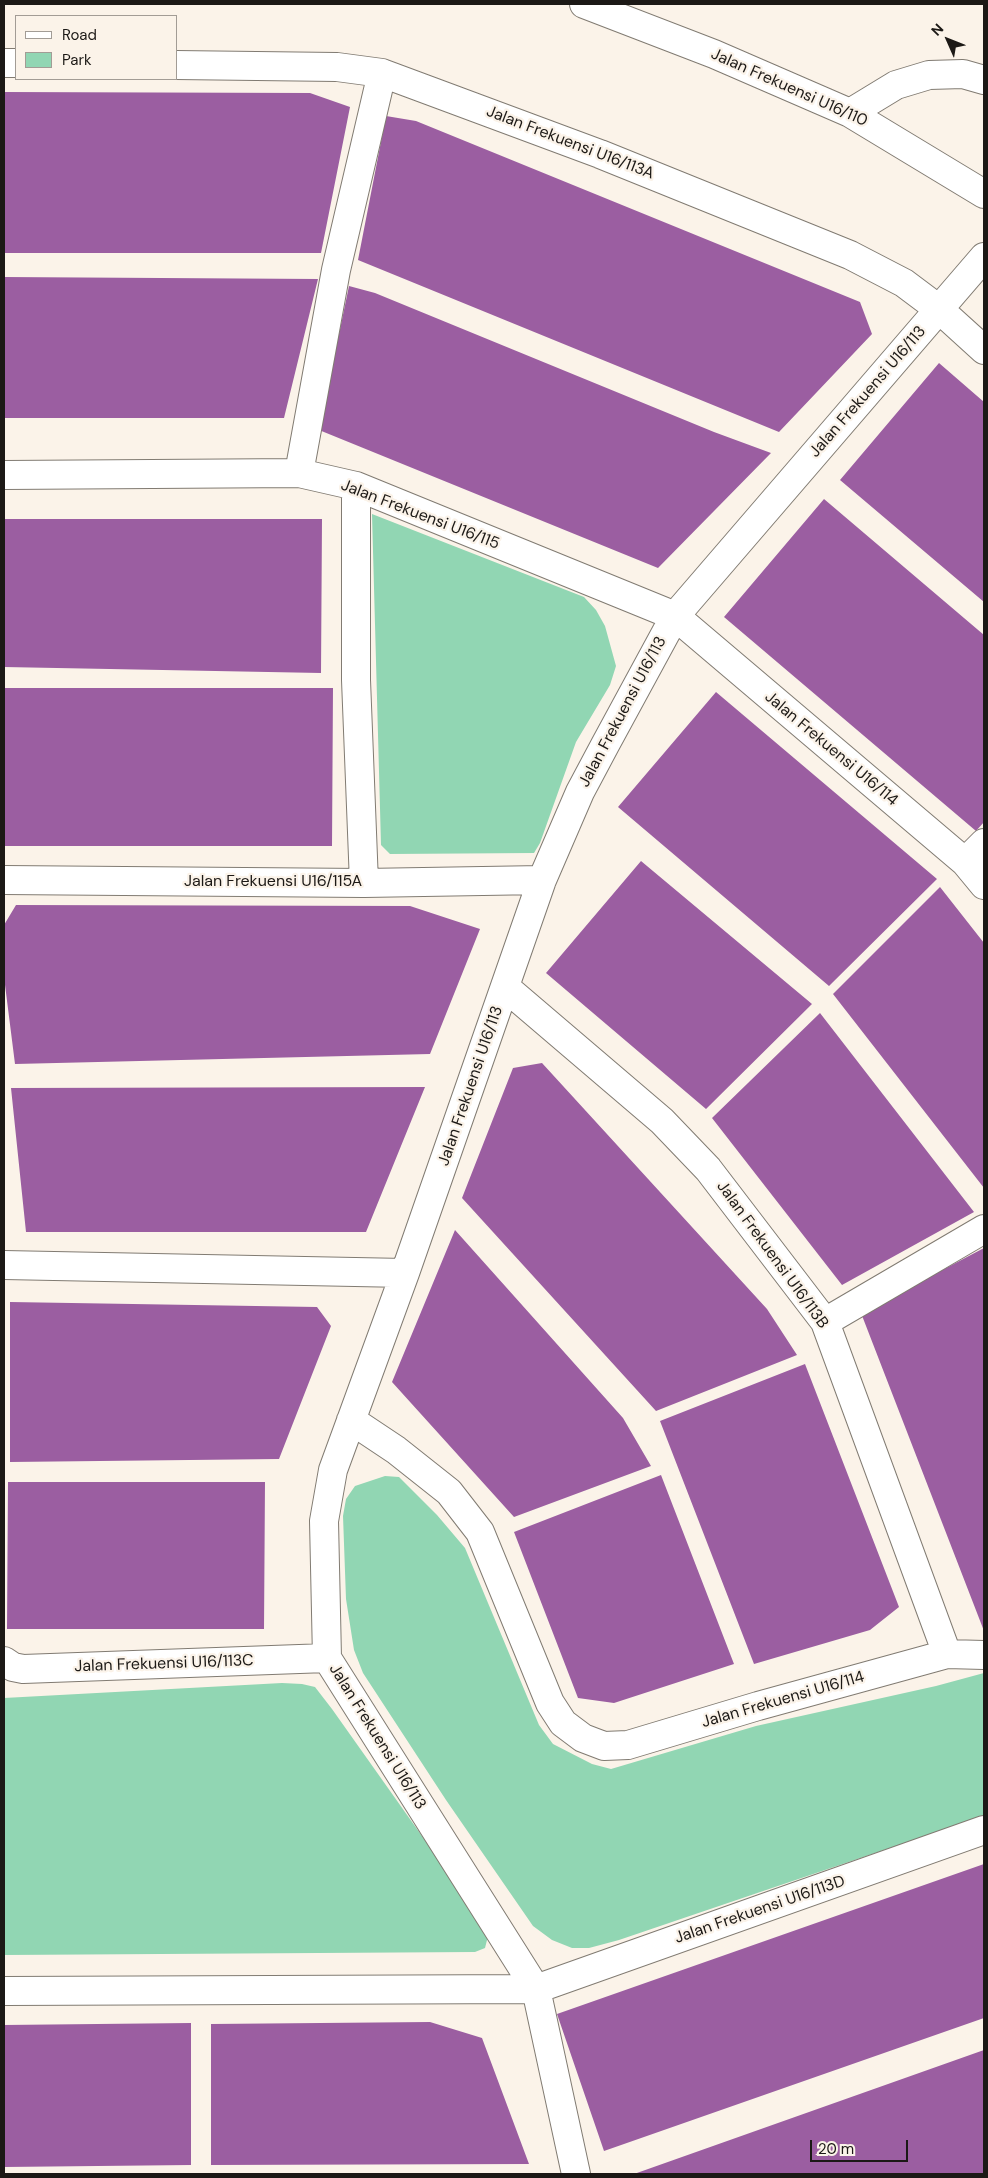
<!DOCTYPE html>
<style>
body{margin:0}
#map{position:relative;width:988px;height:2178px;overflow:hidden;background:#fbf3e9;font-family:"DM Sans",sans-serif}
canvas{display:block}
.frame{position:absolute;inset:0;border:5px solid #1c1916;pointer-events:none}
.legend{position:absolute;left:15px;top:15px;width:162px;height:65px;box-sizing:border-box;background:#fbf3e9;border:1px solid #a29c95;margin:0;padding:6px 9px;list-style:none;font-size:15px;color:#1c1916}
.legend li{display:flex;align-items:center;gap:10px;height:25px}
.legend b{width:25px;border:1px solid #a29c95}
.north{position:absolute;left:923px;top:15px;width:50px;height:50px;-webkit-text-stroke:4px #fbf3e9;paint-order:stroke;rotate:314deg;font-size:14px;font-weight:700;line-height:20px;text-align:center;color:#1c1916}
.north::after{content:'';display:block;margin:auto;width:18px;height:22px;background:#1c1916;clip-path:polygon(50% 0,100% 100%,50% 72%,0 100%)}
.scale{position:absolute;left:810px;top:2140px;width:98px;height:22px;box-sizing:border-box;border:2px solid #1c1916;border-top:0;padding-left:6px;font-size:15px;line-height:18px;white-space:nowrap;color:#1c1916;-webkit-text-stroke:4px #fbf3e9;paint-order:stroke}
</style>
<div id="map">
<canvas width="988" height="2178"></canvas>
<div class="frame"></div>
<ul class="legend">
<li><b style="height:6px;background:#fff"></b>Road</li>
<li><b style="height:14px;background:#91d6b3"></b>Park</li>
</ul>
<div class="north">N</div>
<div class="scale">20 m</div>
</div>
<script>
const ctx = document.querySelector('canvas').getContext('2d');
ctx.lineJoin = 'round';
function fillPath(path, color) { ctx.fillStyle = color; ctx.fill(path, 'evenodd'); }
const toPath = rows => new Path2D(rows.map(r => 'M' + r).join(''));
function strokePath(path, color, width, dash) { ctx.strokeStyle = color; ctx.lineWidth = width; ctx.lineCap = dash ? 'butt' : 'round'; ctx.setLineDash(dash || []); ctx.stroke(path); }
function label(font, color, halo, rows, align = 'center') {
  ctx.font = font + ' "DM Sans",sans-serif'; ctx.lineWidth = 4.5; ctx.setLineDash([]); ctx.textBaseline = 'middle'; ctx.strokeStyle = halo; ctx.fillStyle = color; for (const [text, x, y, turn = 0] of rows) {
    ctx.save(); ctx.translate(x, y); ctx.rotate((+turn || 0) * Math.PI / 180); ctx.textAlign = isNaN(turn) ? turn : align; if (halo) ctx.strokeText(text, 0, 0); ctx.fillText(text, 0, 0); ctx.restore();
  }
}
fillPath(toPath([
 [372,514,584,597,596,610,605,626,616,666,610,685,576,742,540,843,534,853,390,854,381,845],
 [385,1476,399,1477,437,1515,465,1548,539,1725,553,1744,592,1764,611,1769,756,1726,936,1686,984,1673,984,1816,619,1940,589,1948,572,1948,552,1940,533,1926,446,1800,363,1673,354,1650,346,1599,343,1516,346,1499,355,1486],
 [282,1683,302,1684,315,1687,332,1709,468,1901,488,1936,485,1948,475,1952,4,1955,4,1698]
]), '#91d6b3');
fillPath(toPath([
 [4,92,310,93,350,107,321,253,4,253],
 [386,116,416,121,860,302,872,334,779,432,358,260],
 [4,277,318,279,284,418,4,418],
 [349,286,375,293,714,432,771,453,658,568,319,430],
 [939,363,984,402,984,602,840,480],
 [824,499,984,635,984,822,976,831,724,617],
 [4,519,322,519,321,673,4,667],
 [4,688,333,688,332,846,4,846],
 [716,692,937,879,829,986,618,807],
 [641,861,812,1004,706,1109,546,973],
 [940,887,984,943,984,1188,833,994],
 [16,905,410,906,480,929,430,1054,15,1064,4,977,4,925],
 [820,1013,974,1212,842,1285,712,1118],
 [542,1063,767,1309,797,1355,656,1411,462,1198,513,1068],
 [425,1087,366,1232,26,1232,11,1088],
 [455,1230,623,1418,651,1466,514,1517,392,1382],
 [984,1248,984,1631,861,1313],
 [10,1302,317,1307,331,1326,279,1459,10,1462],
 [805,1364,899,1607,870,1630,754,1664,660,1421],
 [661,1475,734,1664,614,1703,578,1698,514,1532],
 [8,1482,265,1482,264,1629,7,1629],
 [984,1864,984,2018,604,2151,557,2014],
 [430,2022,482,2038,529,2164,211,2165,211,2024],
 [191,2023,191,2165,4,2167,4,2025],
 [984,2050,984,2174,634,2174]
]), '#9b5ea1');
const minor = toPath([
 [584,4,714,54,850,113,984,194],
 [4,63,16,63],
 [176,65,337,67,382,73,600,154,850,255,904,283,940,310,984,350],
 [850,113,896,85,929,75,963,74,984,80],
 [299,473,336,270,382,73],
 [4,475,299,473,356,486,675,616,965,862,984,885],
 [356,486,356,680,364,883],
 [965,862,984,843],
 [4,880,364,883,542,880],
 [505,987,662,1121,708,1169,825,1322,947,1654],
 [4,1265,405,1273],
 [825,1322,984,1229],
 [351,1420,396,1450,449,1492,480,1532,550,1703,563,1723,583,1738,604,1746,628,1745,758,1706,947,1654,984,1655],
 [4,1661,13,1667,23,1669,327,1658],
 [4,1991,536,1989,984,1830],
 [576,2174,536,1989,327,1658,324,1521,333,1470,405,1273,542,880,580,792,605,745,675,616,984,257]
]);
strokePath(minor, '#817b72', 30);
strokePath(minor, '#fff', 28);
label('16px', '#1c1916', '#fbf3e9', [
 ["Jalan Frekuensi U16/110",789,88,24],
 ["Jalan Frekuensi U16/113A",570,143,21],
 ["Jalan Frekuensi U16/113",868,392,-49],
 ["Jalan Frekuensi U16/115",420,515,21],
 ["Jalan Frekuensi U16/113",623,712,-62],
 ["Jalan Frekuensi U16/114",831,749,40],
 ["Jalan Frekuensi U16/115A",273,882],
 ["Jalan Frekuensi U16/113",471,1086,-71],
 ["Jalan Frekuensi U16/113B",772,1255,54],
 ["Jalan Frekuensi U16/113C",164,1664,-2],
 ["Jalan Frekuensi U16/114",783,1700,-16],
 ["Jalan Frekuensi U16/113",377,1737,58],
 ["Jalan Frekuensi U16/113D",760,1910,-19]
]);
</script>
